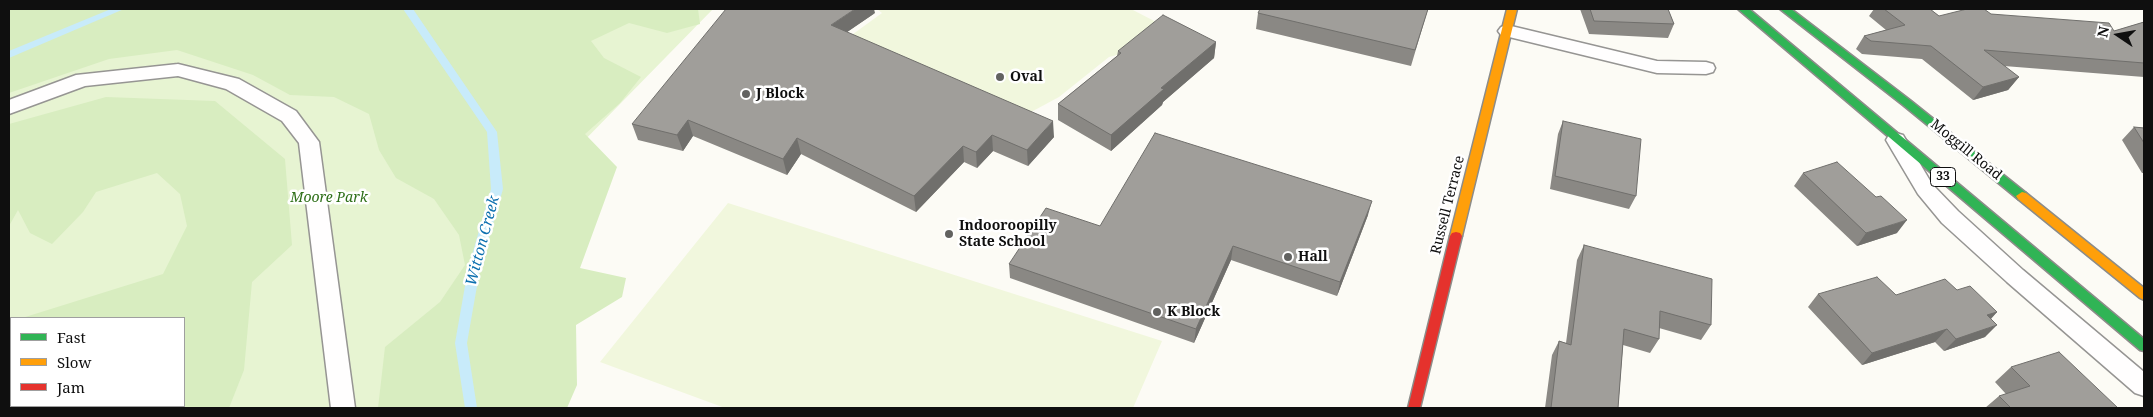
<!DOCTYPE html>
<style>
body{margin:0}
#map{position:relative;width:2153px;height:417px;overflow:hidden;background:#fcfbf5;font-family:"Noto Serif",serif}
canvas{display:block}
.frame{position:absolute;inset:0;border:10px solid #0f0f0f;pointer-events:none}
.legend{position:absolute;left:10px;top:317px;width:175px;height:90px;box-sizing:border-box;background:#fff;border:1px solid #9f9f9f;margin:0;padding:6px 9px;list-style:none;font-size:15px;color:#0f0f0f}
.legend li{display:flex;align-items:center;gap:10px;height:25px}
.legend b{width:25px;border:1px solid #9f9f9f}
.north{position:absolute;left:2093px;top:10px;width:50px;height:50px;-webkit-text-stroke:4px #fff;paint-order:stroke;rotate:282deg;font-size:14px;font-weight:700;line-height:20px;text-align:center;color:#0f0f0f}
.north::after{content:'';display:block;margin:auto;width:18px;height:22px;background:#0f0f0f;clip-path:polygon(50% 0,100% 100%,50% 72%,0 100%)}
</style>
<div id="map">
<canvas width="2153" height="417"></canvas>
<div class="frame"></div>
<ul class="legend">
<li><b style="height:6px;background:#30b455"></b>Fast</li>
<li><b style="height:6px;background:#ff9f0a"></b>Slow</li>
<li><b style="height:6px;background:#e5322d"></b>Jam</li>
</ul>
<div class="north">N</div>
</div>
<script>
const ctx = document.querySelector('canvas').getContext('2d');
ctx.lineJoin = 'round';
function fillPath(path, color) { ctx.fillStyle = color; ctx.fill(path, 'evenodd'); }
const toPath = rows => new Path2D(rows.map(r => 'M' + r).join(''));
function strokePath(path, color, width, dash) { ctx.strokeStyle = color; ctx.lineWidth = width; ctx.lineCap = dash ? 'butt' : 'round'; ctx.setLineDash(dash || []); ctx.stroke(path); }
function label(font, color, halo, rows, align = 'center') {
  ctx.font = font + ' "Noto Serif",serif'; ctx.lineWidth = 5; ctx.setLineDash([]); ctx.textBaseline = 'middle'; ctx.strokeStyle = halo; ctx.fillStyle = color; for (const [text, x, y, turn = 0] of rows) {
    ctx.save(); ctx.translate(x, y); ctx.rotate((+turn || 0) * Math.PI / 180); ctx.textAlign = isNaN(turn) ? turn : align; if (halo) ctx.strokeText(text, 0, 0); ctx.fillText(text, 0, 0); ctx.restore();
  }
}
fillPath(toPath([
 [9,9,713,9,573,152,505,408,9,408],
 [11,318,184,318,184,406,11,406]
]), '#e7f4d2');
fillPath(toPath([
 [9,9,698,9,700,24,667,33,629,23,591,41,604,58,641,77,620,103,585,134,617,167,580,268,626,278,622,297,576,325,577,385,567,408,378,408,385,347,440,302,465,265,459,235,434,199,396,178,379,150,369,114,334,97,290,95,253,75,177,50,109,59,9,93],
 [106,97,215,101,285,159,292,245,252,282,244,370,229,408,9,408,9,323,11,322,11,406,184,406,184,318,22,318,163,274,187,226,180,194,157,173,96,192,83,212,52,244,30,233,18,210,9,226,9,124]
]), '#d8edc0');
fillPath(toPath([
 [877,9,1131,9,1162,25,1129,52,1109,57,1059,97,1020,118,838,45,882,13],
 [728,203,1162,341,1133,408,725,408,600,362]
]), '#f1f7dd');
fillPath(toPath([
 [111,9,124,9,9,58,9,51,111,9],
 [403,9,413,9,497,132,503,189,480,269,467,343,477,408,465,408,455,343,468,269,491,189,487,132,403,9]
]), '#c8ebfa');
const lane = toPath([
 [1507,25,1657,61,1706,62,1713,64,1715,68,1713,72,1706,74,1657,73,1501,35,1498,31,1501,27,1507,25],
 [178,64,239,79,296,111,319,142,355,408,331,408,299,143,282,121,226,89,178,76,85,86,9,114,9,100,76,75,178,64],
 [1896,133,1903,135,1932,184,1958,211,2023,270,2144,372,2144,396,2135,393,2007,282,1942,223,1918,194,1886,140,1889,135,1896,133]
]);
const fast = toPath([
 [1738,9,1749,9,2144,339,2144,351,2140,350,1738,9],
 [1780,9,1791,9,1911,101,2026,193,2028,196,2026,199,2018,199,1903,105,1780,9]
]);
const slow = toPath([
 [1507,9,1517,9,1462,236,1460,239,1456,240,1452,239,1450,236,1507,9],
 [2022,192,2026,193,2144,288,2144,300,2140,298,2018,199,2016,196,2022,192]
]);
const jam = toPath([
 [1456,232,1460,233,1462,236,1420,408,1408,408,1450,236,1452,233,1456,232]
]);
strokePath(lane, '#969593', 3);
strokePath(fast, '#8c8c89', 3);
strokePath(slow, '#8c8c89', 3);
strokePath(jam, '#8c8c89', 3);
fillPath(lane, '#fffefe');
fillPath(fast, '#30b455');
fillPath(slow, '#ff9f0a');
fillPath(jam, '#e5322d');
fillPath(toPath([
 [1428,9,1411,66,1256,29,1258,13],
 [1580,9,1668,9,1674,24,1668,38,1589,34],
 [1874,9,1930,9,1939,16,1991,14,2114,31,2144,22,2144,77,2004,66,2019,77,2008,90,1973,100,1922,59,1862,54,1856,49,1864,36,1886,30,1869,16],
 [875,13,847,32,1054,137,1028,166,993,151,977,168,964,162,916,212,801,154,787,175,693,136,683,151,638,140,632,124],
 [1216,42,1214,58,1163,102,1162,105,1111,151,1058,120,1058,104,1117,56,1118,51],
 [1563,121,1636,196,1629,209,1550,189,1558,134],
 [2134,127,2144,128,2144,173,2142,173,2122,140],
 [1803,173,1876,197,1897,233,1857,246,1794,186],
 [1368,215,1337,296,1231,260,1194,343,1010,278,1009,264,1100,226],
 [1584,245,1711,325,1701,340,1659,328,1659,339,1650,353,1623,345,1618,408,1545,408,1552,355,1559,341,1566,343,1577,260],
 [1957,290,1997,312,1991,319,1985,337,1944,351,1935,342,1862,365,1808,307,1818,294,1896,295],
 [2011,367,2118,408,1985,408,1999,396,2006,394,1995,382]
]), '#8a8884');
fillPath(toPath([
 [855,9,874,9,875,13,834,41,831,25],
 [1216,42,1214,58,1163,102,1162,105,1111,151,1111,135,1161,88],
 [2019,77,2008,90,1973,100,1983,87],
 [688,120,693,136,683,151,677,135],
 [1053,121,1054,137,1028,166,1027,150],
 [992,135,993,151,977,168,976,152],
 [797,138,801,154,787,175,783,159],
 [963,146,964,162,916,212,914,196],
 [1372,201,1368,215,1337,296,1340,282],
 [1907,220,1897,233,1857,246,1866,233],
 [1233,246,1231,260,1194,343,1196,329],
 [1997,312,1985,325,1987,315],
 [1997,325,1985,337,1944,351,1956,339],
 [1947,329,1935,342,1862,365,1872,353]
]), '#706f6c');
const building = toPath([
 [726,9,855,9,831,25,1053,121,1027,150,992,135,976,152,963,146,914,196,797,138,783,159,688,120,677,135,632,124,726,9],
 [1260,9,1428,9,1415,50,1258,13,1260,9],
 [1590,9,1668,9,1674,24,1594,21,1590,9],
 [1884,9,1930,9,1939,16,1967,9,1984,9,1991,14,2109,23,2114,31,2144,22,2144,63,1984,50,2019,77,1983,87,1931,46,1871,41,1864,36,1905,25,1884,9],
 [1163,15,1216,42,1161,88,1164,89,1111,135,1058,104,1121,53,1118,51,1163,15],
 [1563,121,1641,139,1636,196,1555,176,1563,121],
 [2134,127,2144,128,2144,143,2134,127],
 [1155,133,1372,201,1340,282,1233,246,1196,329,1009,264,1046,208,1100,226,1155,133],
 [1837,162,1876,197,1881,196,1907,220,1866,233,1803,173,1837,162],
 [1584,245,1712,279,1711,325,1660,311,1659,339,1624,329,1618,408,1551,408,1559,341,1571,345,1584,245],
 [1877,277,1896,295,1945,279,1957,290,1970,286,1997,312,1987,315,1997,325,1956,339,1947,329,1872,353,1818,294,1877,277],
 [2059,352,2118,408,2011,408,1999,396,2030,386,2011,367,2059,352]
]);
fillPath(building, '#a09e9a');
strokePath(building, '#706f6c', 1);
for (const [x, y, r, color] of [
 [1000,77,5,"#626260"],
 [746,94,5,"#626260"],
 [949,234,5,"#626260"],
 [1288,257,5,"#626260"],
 [1157,312,5,"#626260"]
]) { const dot = new Path2D(); dot.arc(x, y, r, 0, 2 * Math.PI); ctx.fillStyle = color; ctx.fill(dot); strokePath(dot, '#fff', 2); }
for (const [x, y, w] of [
 [1943,177,25]
]) { const box = new Path2D(); box.roundRect(x - w / 2, y - 9.5, w, 19, 4); ctx.fillStyle = '#fff'; ctx.fill(box); strokePath(box, '#0f0f0f', 1); }
label('bold 12px', '#0f0f0f', null, [
 ["33",1943,177]
]);
label('bold 14px', '#0f0f0f', '#fff', [
 ["Oval",1010,77],
 ["J Block",756,94],
 ["Indooroopilly",959,226],
 ["State School",959,242],
 ["Hall",1298,257],
 ["K Block",1167,312]
], 'left');
label('14px', '#0f0f0f', '#fff', [
 ["Moggill Road",1966,150,39],
 ["Russell Terrace",1448,205,-76]
]);
label('italic 14px', '#2e6f18', '#fff', [
 ["Moore Park",329,198]
]);
label('italic 15px', '#0b6faf', '#fff', [
 ["Witton Creek",483,241,-75]
]);
</script>
